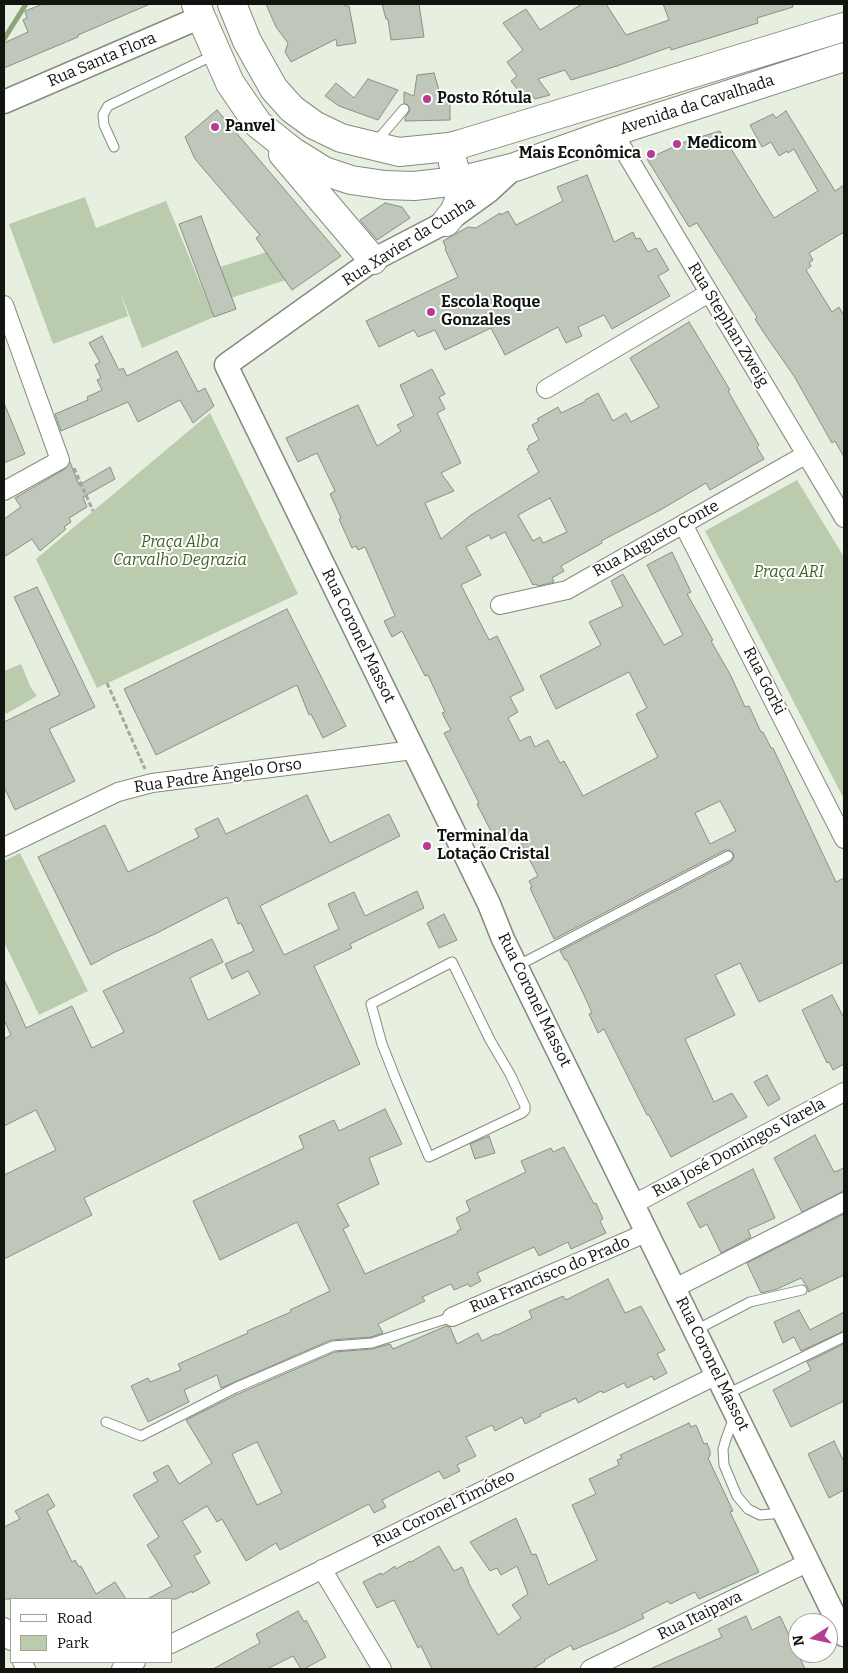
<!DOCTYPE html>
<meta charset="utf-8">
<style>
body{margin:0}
#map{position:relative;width:848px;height:1673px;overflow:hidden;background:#e7efe1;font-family:Bitter,serif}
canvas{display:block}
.frame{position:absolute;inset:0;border:5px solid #12140f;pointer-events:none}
.legend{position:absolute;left:10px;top:1598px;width:162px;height:65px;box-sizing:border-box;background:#fff;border:1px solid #a0a19f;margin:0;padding:6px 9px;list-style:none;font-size:15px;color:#12140f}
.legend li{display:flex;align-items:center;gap:10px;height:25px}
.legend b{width:25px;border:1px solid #a0a19f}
.north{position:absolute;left:788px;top:1613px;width:50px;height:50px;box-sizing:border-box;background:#fff;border:1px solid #a0a19f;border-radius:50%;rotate:260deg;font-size:14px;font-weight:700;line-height:20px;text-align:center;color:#12140f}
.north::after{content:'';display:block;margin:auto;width:18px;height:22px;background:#b63e92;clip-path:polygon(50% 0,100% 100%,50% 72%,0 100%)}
</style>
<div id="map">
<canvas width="848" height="1673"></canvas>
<div class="frame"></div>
<ul class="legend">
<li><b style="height:6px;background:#fff"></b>Road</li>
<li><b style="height:14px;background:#bbccae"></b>Park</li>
</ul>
<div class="north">N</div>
</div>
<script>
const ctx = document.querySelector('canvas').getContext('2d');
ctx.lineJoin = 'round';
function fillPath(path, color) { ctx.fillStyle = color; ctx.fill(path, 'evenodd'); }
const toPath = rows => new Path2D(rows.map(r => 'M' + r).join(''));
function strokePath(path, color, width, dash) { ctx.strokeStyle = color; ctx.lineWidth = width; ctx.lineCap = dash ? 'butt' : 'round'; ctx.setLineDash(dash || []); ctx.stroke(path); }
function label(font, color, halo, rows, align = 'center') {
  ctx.font = font + ' Bitter,serif'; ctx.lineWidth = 4; ctx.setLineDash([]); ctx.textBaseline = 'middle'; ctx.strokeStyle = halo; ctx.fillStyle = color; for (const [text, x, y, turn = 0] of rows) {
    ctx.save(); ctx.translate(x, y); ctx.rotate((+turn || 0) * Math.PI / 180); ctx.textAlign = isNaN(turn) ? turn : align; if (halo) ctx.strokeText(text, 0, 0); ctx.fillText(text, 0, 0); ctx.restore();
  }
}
fillPath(toPath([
 [85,197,96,228,166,201,214,317,142,348,120,292,128,316,53,344,9,224],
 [276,249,286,280,231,298,220,267],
 [210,413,298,594,97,688,36,559],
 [797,480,844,557,844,799,705,531],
 [21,664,31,688,37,696,6,714,4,708,4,671],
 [20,853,88,991,39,1015,4,942,4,861]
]), '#bbccae');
strokePath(toPath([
 [4,39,26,4]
]), '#8da57a', 5);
const building = toPath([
 [43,4,150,4,78,35,78,37,4,68,4,43,28,32,23,20,27,18,25,11,43,4],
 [266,4,344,4,345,6,349,6,356,43,337,46,336,39,291,62,285,52,288,43,276,27,266,4],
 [382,4,419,4,424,37,391,40,388,19,386,19,382,4],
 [582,4,606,4,626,35,669,20,663,4,792,4,793,7,757,18,758,23,671,50,670,47,617,66,571,80,565,70,538,79,550,95,535,99,532,95,526,100,511,81,517,76,507,62,523,50,503,23,526,9,540,30,582,4],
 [434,73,441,97,450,97,450,120,405,121,405,118,410,110,408,105,404,103,404,92,414,96,417,75,434,73],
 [368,79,398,90,378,120,339,106,325,96,336,83,354,98,368,79],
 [217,110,341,256,292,290,256,238,260,235,195,159,185,137,217,110],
 [786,111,835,191,844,185,844,232,809,253,813,260,809,263,811,266,806,270,832,312,839,307,844,316,844,457,835,441,832,443,794,376,764,333,755,319,757,317,697,223,689,227,647,159,687,141,720,131,774,218,818,191,794,149,788,153,787,151,779,156,771,142,762,147,750,125,773,114,776,118,786,111],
 [587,175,614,242,633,232,636,239,640,238,648,252,656,248,669,270,658,276,670,296,612,329,604,315,578,327,582,336,566,343,558,327,505,355,491,328,445,350,435,330,418,337,414,330,379,347,366,321,458,277,445,249,446,248,443,241,468,227,476,228,500,213,501,215,508,211,516,225,563,201,557,187,587,175],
 [385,203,402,207,410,218,377,240,360,220,385,203],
 [201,216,236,309,214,317,179,224,201,216],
 [689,322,730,390,728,391,759,445,757,447,764,459,710,490,706,483,662,509,601,541,602,543,561,566,564,571,552,578,554,582,538,586,536,584,533,585,505,532,491,539,489,535,466,547,481,575,461,585,489,640,497,636,524,690,510,697,518,712,508,718,520,741,530,736,535,747,548,740,560,763,564,761,583,796,658,757,636,714,647,708,629,672,556,709,540,676,601,645,589,622,623,606,611,581,623,574,664,645,683,635,647,565,672,552,691,592,687,594,713,640,711,641,731,676,745,707,749,706,761,732,763,732,771,748,773,748,836,882,844,878,844,962,759,1002,740,963,715,975,735,1015,685,1039,714,1102,732,1093,747,1117,671,1157,649,1115,647,1115,604,1029,598,1033,589,1014,592,1013,584,995,567,960,565,960,560,951,731,862,734,857,733,853,729,850,725,850,554,939,530,888,532,887,529,881,538,876,519,839,512,842,503,826,494,837,477,804,479,803,444,733,451,730,442,713,445,712,428,675,425,676,402,631,392,637,384,621,395,616,365,547,358,550,356,546,352,548,339,519,341,518,330,494,335,491,317,453,298,462,286,438,358,405,377,446,401,431,397,425,414,416,400,385,432,369,445,394,439,397,445,409,437,413,461,463,441,473,454,491,425,503,441,539,471,515,539,472,527,449,529,448,528,446,539,440,532,425,539,421,537,419,558,407,561,413,586,401,585,400,598,393,613,421,626,413,631,422,659,407,630,358,689,322],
 [550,498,567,532,543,543,540,537,533,541,518,515,550,498],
 [720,801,736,831,710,844,695,813,720,801],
 [102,336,119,370,123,368,127,376,177,351,198,392,205,388,214,406,193,423,180,400,138,422,128,402,61,431,55,414,88,400,87,397,102,390,97,380,101,378,95,365,100,362,89,343,102,336],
 [4,403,25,454,4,463,4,403],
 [70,462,79,485,110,467,115,479,83,497,87,507,69,518,71,522,64,527,66,529,40,551,32,539,4,557,4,519,21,507,15,498,65,469,70,462],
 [37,587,95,707,49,729,75,781,15,810,4,787,4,722,60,695,14,597,37,587],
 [287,609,346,726,323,738,311,714,309,715,297,685,156,755,124,689,287,609],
 [307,795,330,843,389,814,400,836,260,906,284,955,339,929,328,904,354,892,365,916,417,891,424,908,350,944,352,948,314,966,360,1064,220,1131,84,1198,92,1215,4,1259,4,1175,56,1150,36,1110,4,1126,4,1039,11,1035,4,1020,4,979,26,1028,72,1006,92,1048,124,1032,103,991,212,939,223,962,190,978,208,1020,260,994,248,971,232,979,225,964,254,951,241,923,238,924,227,897,157,933,113,953,91,965,38,857,105,825,128,872,199,837,195,829,218,818,226,834,307,795],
 [444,914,457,940,439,948,427,923,444,914],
 [832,995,844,1018,844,1064,833,1070,829,1062,827,1063,802,1010,832,995],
 [767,1075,780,1099,768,1106,754,1082,767,1075],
 [385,1109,402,1144,369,1158,379,1184,337,1204,349,1226,343,1229,365,1274,458,1233,457,1231,461,1229,456,1218,470,1211,466,1201,526,1172,521,1161,551,1148,553,1152,564,1147,594,1204,596,1203,603,1219,600,1221,606,1233,571,1249,568,1242,539,1256,534,1247,477,1273,481,1281,470,1287,468,1284,454,1290,451,1284,422,1297,425,1301,378,1324,383,1333,371,1337,331,1340,221,1388,217,1375,184,1390,189,1402,148,1422,131,1386,148,1378,150,1382,181,1370,178,1364,248,1333,247,1331,291,1312,290,1310,330,1291,297,1222,220,1260,193,1201,304,1148,299,1136,334,1120,339,1131,385,1109],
 [815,1135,834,1172,844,1168,844,1191,802,1212,774,1158,815,1135],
 [489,1136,495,1153,475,1159,470,1144,489,1136],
 [753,1169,775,1218,748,1230,751,1237,721,1253,707,1224,700,1228,687,1203,753,1169],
 [844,1214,844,1275,808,1292,808,1288,801,1278,777,1289,761,1293,747,1263,844,1214],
 [608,1279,625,1313,641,1306,665,1350,657,1354,667,1373,654,1380,652,1376,627,1388,624,1383,603,1393,602,1391,599,1392,578,1403,576,1398,540,1414,541,1416,525,1424,522,1417,495,1431,492,1425,466,1437,476,1456,457,1465,460,1471,444,1479,439,1471,382,1500,386,1507,374,1513,369,1504,280,1550,276,1543,246,1561,222,1519,217,1522,207,1506,182,1521,201,1552,194,1556,210,1583,192,1593,192,1591,176,1599,147,1599,172,1586,147,1545,159,1537,133,1495,158,1481,153,1473,168,1465,179,1484,212,1463,186,1420,238,1394,335,1352,372,1349,390,1344,393,1349,446,1326,450,1327,457,1344,478,1333,482,1341,496,1334,497,1335,532,1318,529,1311,563,1296,566,1300,608,1279],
 [257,1442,282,1493,257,1505,232,1454,257,1442],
 [799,1310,810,1330,844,1312,844,1331,801,1351,794,1337,783,1343,774,1322,799,1310],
 [844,1344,844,1401,791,1427,773,1390,811,1370,807,1362,844,1344],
 [689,1423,691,1427,696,1425,704,1444,707,1443,710,1451,710,1456,708,1458,733,1511,730,1512,759,1572,699,1599,695,1592,670,1604,668,1601,642,1614,644,1618,615,1632,573,1650,571,1645,544,1660,545,1661,533,1669,432,1669,421,1646,418,1648,394,1600,377,1608,363,1582,381,1573,382,1575,395,1566,396,1569,410,1561,411,1562,439,1546,454,1571,462,1567,469,1582,468,1582,498,1635,521,1618,512,1605,528,1594,517,1566,501,1575,497,1568,490,1571,470,1542,516,1518,532,1555,536,1554,548,1585,597,1560,572,1505,596,1494,589,1479,619,1465,617,1460,622,1458,620,1455,689,1423],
 [834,1441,844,1462,844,1490,829,1498,808,1454,834,1441],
 [48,1494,55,1506,47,1511,72,1562,75,1560,79,1567,81,1566,96,1594,115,1582,126,1599,4,1599,4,1527,20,1519,15,1511,48,1494],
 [298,1611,304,1622,306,1620,326,1657,304,1669,301,1669,293,1656,267,1669,213,1669,260,1643,256,1634,298,1611],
 [746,1616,752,1630,780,1616,805,1669,650,1669,722,1637,718,1629,746,1616]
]);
fillPath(building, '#bfc7ba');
strokePath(building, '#899083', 1);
const service = toPath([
 [375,143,404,109],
 [114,147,104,125,103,115,108,106,214,55],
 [452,962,490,1040,510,1074,525,1106,525,1110,522,1113,429,1157,397,1082,382,1044,371,1004,452,962],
 [517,966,728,856],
 [696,1330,750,1302,802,1290],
 [727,1394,844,1337],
 [734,1417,726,1439,723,1449,724,1465,737,1496,748,1509,760,1515,783,1513],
 [106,1422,141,1436,235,1388,333,1346,372,1343,452,1317]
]);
const minor = toPath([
 [613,132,844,518],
 [4,305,60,460,4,491],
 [546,389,709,293],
 [683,524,844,839],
 [500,605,567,590,805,455],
 [4,847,118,792,152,783,413,750],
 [634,1204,844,1092],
 [675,1288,844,1202],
 [452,1317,648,1232],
 [322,1569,382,1669],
 [4,1627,11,1641],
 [171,1644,717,1375],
 [22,1662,26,1669],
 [121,1669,136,1662],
 [590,1669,809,1562]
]);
const tertiary = toPath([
 [4,102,201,17],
 [515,167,489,191,446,222,373,260,226,365,489,904,503,939,844,1635]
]);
const primary = toPath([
 [196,4,201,17,230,83,258,124,292,151,324,171,351,180,385,185,414,186,458,181,515,167,613,132,844,57],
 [232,4,247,41,274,89,292,109,314,125,341,138,399,152,449,147,461,144,844,27],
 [283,154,373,260],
 [446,222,454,212,459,201,458,181,453,163]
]);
strokePath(service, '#858c7f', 11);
strokePath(minor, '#858c7f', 20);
strokePath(tertiary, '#858c7f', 25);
strokePath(primary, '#858c7f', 30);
strokePath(toPath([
 [74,468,93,511],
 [107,683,145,769]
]), '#a2a89d', 3, [5, 2.5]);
strokePath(service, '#fff', 9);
strokePath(minor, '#fff', 18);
strokePath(tertiary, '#fff', 22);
strokePath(primary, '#fff', 28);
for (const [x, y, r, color] of [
 [427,99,5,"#b63e92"],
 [215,127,5,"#b63e92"],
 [677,144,5,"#b63e92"],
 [651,154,5,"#b63e92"],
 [431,312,5,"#b63e92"],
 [427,846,5,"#b63e92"]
]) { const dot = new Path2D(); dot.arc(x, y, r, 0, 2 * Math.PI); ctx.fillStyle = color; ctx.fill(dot); strokePath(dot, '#fff', 2); }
label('16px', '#12140f', '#fff', [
 ["Rua Santa Flora",102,60,-23],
 ["Avenida da Cavalhada",697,105,-18],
 ["Rua Xavier da Cunha",409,242,-32],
 ["Rua Stephan Zweig",728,325,59],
 ["Rua Augusto Conte",656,539,-29],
 ["Rua Coronel Massot",358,636,64],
 ["Rua Gorki",764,681,63],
 ["Rua Padre Ângelo Orso",218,776,-8],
 ["Rua Coronel Massot",534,1000,64],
 ["Rua José Domingos Varela",739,1148,-28],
 ["Rua Francisco do Prado",550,1275,-23],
 ["Rua Coronel Massot",712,1364,64],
 ["Rua Coronel Timóteo",444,1509,-26],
 ["Rua Itaipava",700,1616,-26]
]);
label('bold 16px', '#12140f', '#fff', [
 ["Posto Rótula",437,99],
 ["Panvel",225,127],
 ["Medicom",687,144],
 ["Mais Econômica",641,154,"right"],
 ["Escola Roque",441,303],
 ["Gonzales",441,321],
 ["Terminal da",437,837],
 ["Lotação Cristal",437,855]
], 'left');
label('italic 16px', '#426223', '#fff', [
 ["Praça Alba",180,543],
 ["Carvalho Degrazia",180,561],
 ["Praça ARI",789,573]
]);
</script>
